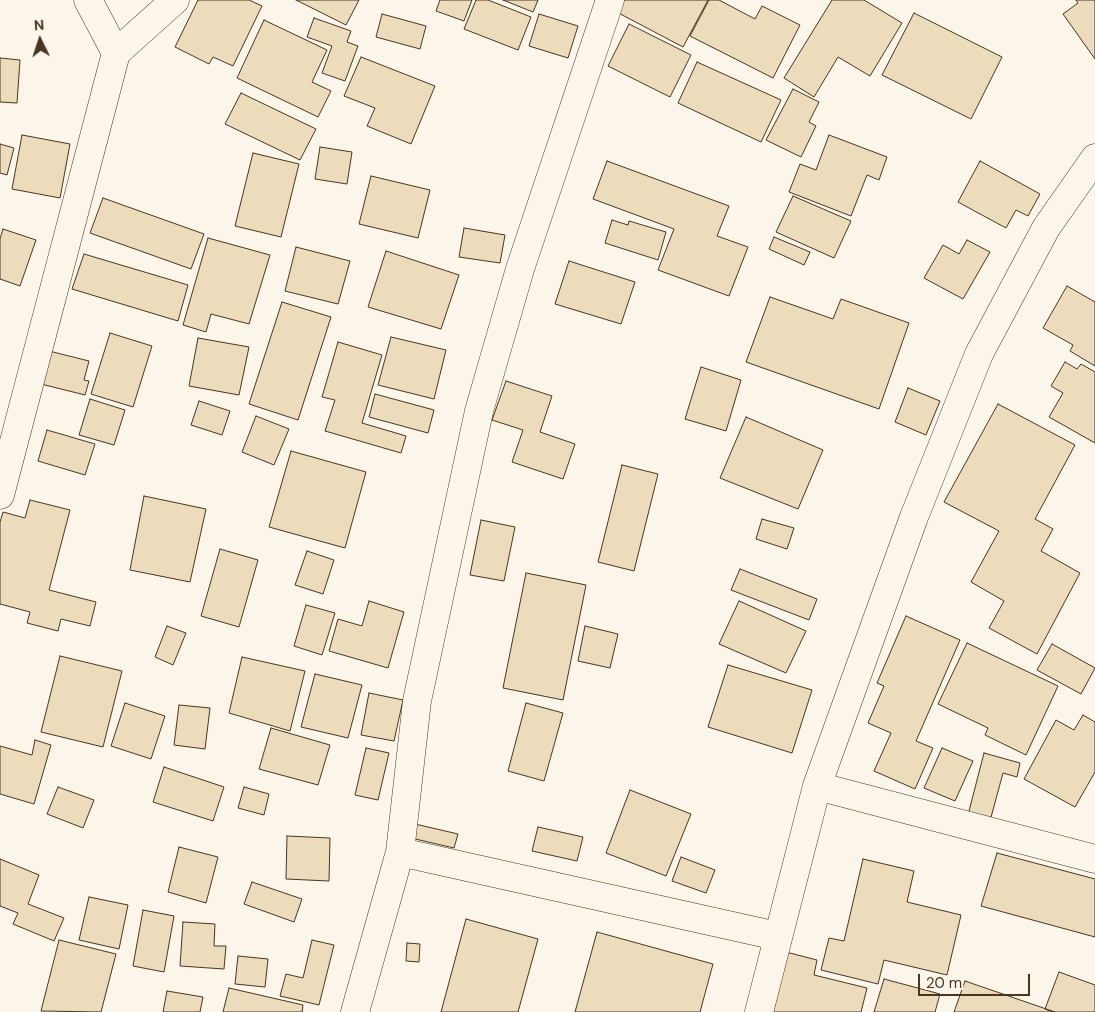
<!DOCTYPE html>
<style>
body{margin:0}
#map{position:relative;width:1095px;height:1012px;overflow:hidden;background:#fbf6e9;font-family:"DM Sans",sans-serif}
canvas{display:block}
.north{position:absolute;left:15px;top:15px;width:50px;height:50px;-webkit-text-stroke:4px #fbf6e9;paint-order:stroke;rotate:356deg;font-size:14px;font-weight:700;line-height:20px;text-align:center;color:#4a3520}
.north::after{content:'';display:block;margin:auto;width:18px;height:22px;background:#4a3520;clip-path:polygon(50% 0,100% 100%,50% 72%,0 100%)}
.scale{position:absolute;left:918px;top:974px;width:112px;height:22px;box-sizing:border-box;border:2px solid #4a3520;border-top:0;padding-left:6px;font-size:15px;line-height:18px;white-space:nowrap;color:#4a3520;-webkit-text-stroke:4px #fbf6e9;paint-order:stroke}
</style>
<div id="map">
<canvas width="1095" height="1012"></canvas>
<div class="north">N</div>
<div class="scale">20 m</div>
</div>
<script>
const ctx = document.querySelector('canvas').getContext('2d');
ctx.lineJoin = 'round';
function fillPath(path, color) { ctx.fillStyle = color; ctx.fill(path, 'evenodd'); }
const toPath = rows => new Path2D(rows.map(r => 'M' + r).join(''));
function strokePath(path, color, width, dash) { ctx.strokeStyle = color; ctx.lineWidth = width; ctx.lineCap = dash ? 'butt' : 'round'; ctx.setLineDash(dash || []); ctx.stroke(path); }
const building = toPath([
 [198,0,249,0,262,6,233,66,213,57,209,64,175,47,198,0],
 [296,0,359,0,346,25,296,0],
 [440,0,472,0,464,21,436,11,440,0],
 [476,0,488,0,531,17,518,50,464,29,476,0],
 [503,0,538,0,533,12,503,0],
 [614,0,708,0,683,47,609,8,614,0],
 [709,0,719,0,755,19,762,6,800,25,773,78,690,36,709,0],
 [832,0,864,0,902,23,870,76,838,57,814,97,784,78,832,0],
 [1076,0,1095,0,1095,59,1063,14,1078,3,1076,0],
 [914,13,1002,57,971,119,882,75,914,13],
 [382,14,426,26,420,49,376,37,382,14],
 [539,14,578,26,568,58,529,46,539,14],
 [314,18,351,31,347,42,358,46,345,81,322,73,332,46,307,37,314,18],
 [264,20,327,50,312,82,331,91,318,117,237,78,264,20],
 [629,24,691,55,670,97,608,66,629,24],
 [361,57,435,86,411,144,367,126,375,108,344,96,361,57],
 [0,58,20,60,17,103,0,102,0,58],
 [697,62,781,100,761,142,678,103,697,62],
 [793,89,819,102,809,122,816,126,801,157,766,140,793,89],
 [241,93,316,129,300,160,225,124,241,93],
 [22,135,70,144,60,198,12,189,22,135],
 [829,135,887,157,879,180,867,175,851,216,789,192,800,164,816,170,829,135],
 [0,144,14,148,7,175,0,173,0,144],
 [320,147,352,152,347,184,315,179,320,147],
 [253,153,299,164,281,237,235,226,253,153],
 [607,161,729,206,717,236,748,247,729,296,658,270,674,229,593,199,607,161],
 [980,161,1040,194,1028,216,1016,210,1006,228,958,202,980,161],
 [371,176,430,190,418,238,359,224,371,176],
 [793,196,851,221,834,258,776,232,793,196],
 [103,198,204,234,191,269,90,233,103,198],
 [612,220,628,225,629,221,666,232,658,260,605,243,612,220],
 [464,228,505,235,500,263,459,257,464,228],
 [3,229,36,240,20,286,0,279,0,239,3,229],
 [774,237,810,252,804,265,769,249,774,237],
 [208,238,270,255,249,324,211,314,206,332,183,325,208,238],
 [967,240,990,252,963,299,924,278,943,245,959,254,967,240],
 [296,247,350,261,338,304,285,291,296,247],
 [386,251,459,275,441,329,368,307,386,251],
 [84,254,188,285,178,321,72,289,84,254],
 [569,261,635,282,621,324,555,304,569,261],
 [1067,286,1095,302,1095,366,1070,351,1073,345,1043,328,1067,286],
 [770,297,833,319,841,299,909,323,879,409,746,362,770,297],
 [282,302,331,317,298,420,249,404,282,302],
 [110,333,152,346,133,407,91,394,110,333],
 [391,337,446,350,434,399,378,385,391,337],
 [198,338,249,347,239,395,189,386,198,338],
 [338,342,382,355,362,423,406,436,401,453,325,431,335,400,322,397,338,342],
 [49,351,89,361,84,380,89,381,85,395,41,384,49,351],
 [1065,362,1077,369,1081,364,1095,372,1095,443,1049,417,1063,393,1051,386,1065,362],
 [701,367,741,380,726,431,685,419,701,367],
 [506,381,552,396,540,432,575,444,563,479,512,462,523,430,492,420,506,381],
 [908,388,940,401,926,435,895,422,908,388],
 [375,394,434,410,428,433,369,417,375,394],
 [90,399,125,410,114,445,79,435,90,399],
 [199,401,230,411,222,435,191,425,199,401],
 [998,404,1075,445,1035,519,1053,529,1041,551,1080,573,1037,654,989,628,1004,601,971,582,999,531,944,502,998,404],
 [256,416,289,429,274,465,242,452,256,416],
 [746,417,823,450,798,509,720,478,746,417],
 [47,430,95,444,85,475,38,461,47,430],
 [291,451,366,472,345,548,269,527,291,451],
 [622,465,658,474,634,571,598,562,622,465],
 [144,496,206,509,190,582,130,570,144,496],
 [30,500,70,510,49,590,96,602,90,626,61,619,58,631,27,623,30,612,0,604,0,522,3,512,25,518,30,500],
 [762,519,794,528,787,549,756,539,762,519],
 [481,520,515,527,504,581,470,575,481,520],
 [220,549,258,560,239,627,201,616,220,549],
 [307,551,334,560,323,594,295,585,307,551],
 [740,569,817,599,809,620,731,590,740,569],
 [526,573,586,585,563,700,503,688,526,573],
 [369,601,404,612,388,668,329,651,338,619,362,626,369,601],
 [739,601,806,631,786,673,719,644,739,601],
 [306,605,335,613,322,655,294,646,306,605],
 [906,616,960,640,916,741,933,748,915,789,874,771,891,733,868,723,884,686,877,683,906,616],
 [167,626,186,633,173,665,155,657,167,626],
 [585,626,618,634,610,668,578,661,585,626],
 [967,643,1058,686,1026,755,985,735,988,728,938,704,967,643],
 [1052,644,1095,668,1081,694,1037,670,1052,644],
 [60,656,122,671,103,747,41,732,60,656],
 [242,657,305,671,290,731,229,713,242,657],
 [728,665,812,690,792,753,708,727,728,665],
 [315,674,362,685,348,738,301,727,315,674],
 [369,693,403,700,394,741,361,735,369,693],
 [125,703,165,716,151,759,111,746,125,703],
 [526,703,563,713,544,781,508,771,526,703],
 [179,705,210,708,205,749,174,745,179,705],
 [1083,715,1095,722,1095,772,1075,807,1024,779,1056,720,1074,730,1083,715],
 [271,728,330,745,318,785,259,769,271,728],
 [35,740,51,745,34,804,0,794,0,746,32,755,35,740],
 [366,748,389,753,378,800,355,795,366,748],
 [942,748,973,761,955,801,924,788,942,748],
 [984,753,1020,763,1017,777,1003,773,990,821,968,815,984,753],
 [164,767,224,787,213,821,153,802,164,767],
 [58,787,94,800,83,828,47,814,58,787],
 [244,787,269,794,264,815,238,808,244,787],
 [630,790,691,814,666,876,606,853,630,790],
 [415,824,458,834,454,848,411,838,415,824],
 [538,827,583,837,577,861,532,851,538,827],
 [287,836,330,838,329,881,286,879,287,836],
 [179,847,218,857,206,903,168,892,179,847],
 [997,853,1095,879,1095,937,981,906,997,853],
 [681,857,715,870,706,893,672,881,681,857],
 [0,859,39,875,28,904,64,918,54,941,13,924,18,913,0,906,0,859],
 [863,859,914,871,907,902,961,915,947,975,884,960,878,984,821,970,829,938,844,941,863,859],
 [252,882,302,899,294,922,244,904,252,882],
 [89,897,128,905,119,949,79,940,89,897],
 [143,910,174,916,164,972,133,966,143,910],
 [466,919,538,939,518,1012,441,1012,466,919],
 [183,922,215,924,214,946,226,946,224,969,180,966,183,922],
 [597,932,713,964,700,1012,575,1012,597,932],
 [59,940,116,954,101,1012,41,1011,59,940],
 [312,940,334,945,319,1005,280,996,286,974,303,978,312,940],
 [407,943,420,944,419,962,406,961,407,943],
 [782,951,817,960,814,975,867,988,861,1012,768,1012,782,951],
 [238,956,268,959,265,987,235,984,238,956],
 [1059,972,1095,985,1095,1012,1053,1012,1045,1009,1059,972],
 [884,979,940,994,935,1012,874,1012,884,979],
 [965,981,1055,1012,954,1012,965,981],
 [229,988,303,1005,302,1012,223,1012,229,988],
 [167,991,203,997,200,1012,163,1012,167,991]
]);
fillPath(building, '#ecdcbc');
strokePath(building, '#4a3520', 1);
const street = toPath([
 [88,0,116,53],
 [0,495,116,53,175,0],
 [817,786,1095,859],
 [400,852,777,936],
 [355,1012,400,852,417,701,479,411,520,269,610,0],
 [759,1012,817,786,914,517,979,354,1046,228,1095,158]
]);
strokePath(street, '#4a3520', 29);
strokePath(street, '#fbf6e9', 28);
</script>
